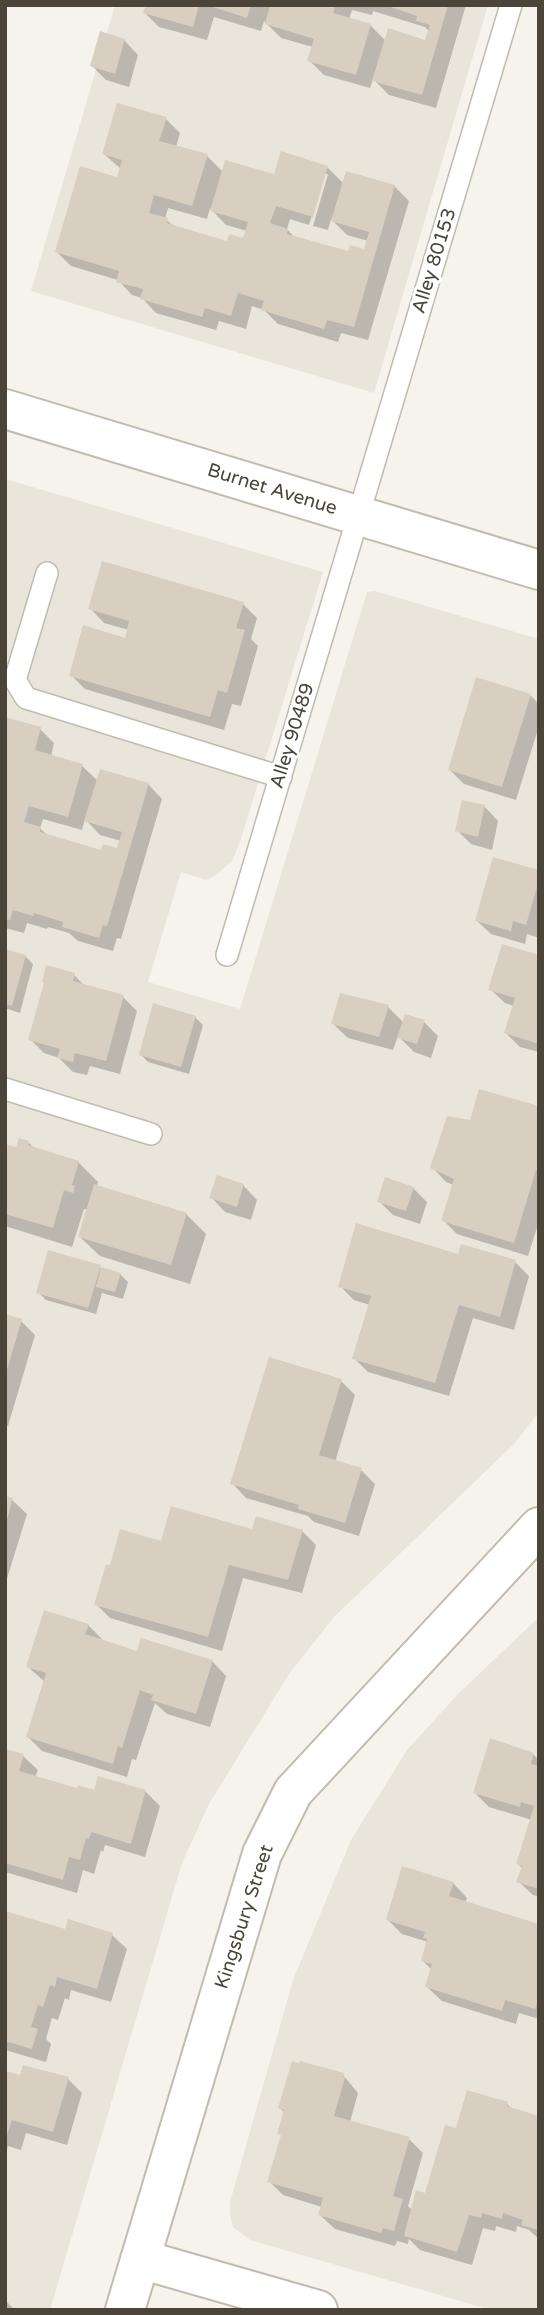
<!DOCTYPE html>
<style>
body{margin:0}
#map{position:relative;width:544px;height:2315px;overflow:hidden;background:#f6f3ec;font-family:"Varela Round",sans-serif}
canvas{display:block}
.frame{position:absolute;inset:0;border:7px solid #4b4439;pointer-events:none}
</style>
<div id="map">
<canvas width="544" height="2315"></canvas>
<div class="frame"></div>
</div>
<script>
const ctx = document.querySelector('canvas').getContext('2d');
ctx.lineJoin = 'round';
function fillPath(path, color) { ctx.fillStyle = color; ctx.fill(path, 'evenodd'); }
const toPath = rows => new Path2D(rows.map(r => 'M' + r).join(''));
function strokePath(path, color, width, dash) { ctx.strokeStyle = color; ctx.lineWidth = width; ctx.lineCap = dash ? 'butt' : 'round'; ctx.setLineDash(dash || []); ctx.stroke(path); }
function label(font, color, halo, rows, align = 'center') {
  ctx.font = font + ' "Varela Round",sans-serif'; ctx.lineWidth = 6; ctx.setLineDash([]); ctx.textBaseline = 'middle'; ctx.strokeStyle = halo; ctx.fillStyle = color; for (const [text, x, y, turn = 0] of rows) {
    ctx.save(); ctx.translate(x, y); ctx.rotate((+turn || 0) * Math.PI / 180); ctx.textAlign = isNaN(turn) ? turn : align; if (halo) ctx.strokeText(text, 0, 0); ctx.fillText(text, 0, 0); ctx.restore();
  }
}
fillPath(toPath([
 [115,5,488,5,374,393,31,291],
 [5,479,323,572,240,842,232,861,216,875,206,880,181,872,148,982,240,1009,367,592,375,591,539,639,539,1412,514,1444,334,1617,289,1674,209,1804,182,1863,50,2310,5,2310],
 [539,1617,539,2310,491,2310,250,2240,233,2227,230,2215,230,2202,293,1980,351,1840,407,1750,459,1693]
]), '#eae5da');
fillPath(toPath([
 [147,5,466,5,436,108,389,95,373,79,370,88,324,75,309,60,313,47,281,38,264,21,261,31,214,17,207,40,159,27,145,13],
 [352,10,372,15,373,11,425,27,430,32,426,42,386,41,371,26,349,19],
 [124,40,138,55,129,87,106,80,92,66],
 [166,119,180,133,176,147,207,156,223,172,275,176,327,167,344,184,394,186,409,201,368,340,341,333,338,342,278,324,264,310,252,306,246,329,219,321,216,330,156,313,142,298,132,295,118,280,71,266,57,252,118,180,121,169,104,154],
 [324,174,328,174,313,226,328,230,331,219,347,235,368,241,365,251,349,253,295,238,287,229,290,219,309,225],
 [168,208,207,219,210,208,226,225,247,231,244,240,228,243,175,227,165,219],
 [243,604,257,618,251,639,258,646,241,706,232,704,224,730,85,689,71,675,126,640,129,630,104,623,90,608],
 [530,695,539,704,539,726,516,800,464,784,450,770],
 [5,719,40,729,54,743,51,757,82,766,98,781,148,784,162,799,121,939,117,938,113,951,78,941,69,933,48,927,47,929,27,923,24,933,5,928],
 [43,819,82,830,85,819,100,835,121,841,118,851,102,852,48,836,40,828],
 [484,806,498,821,492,850,471,844,457,830],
 [539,872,539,938,527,934,525,944,491,934,476,920],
 [5,951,25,956,33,964,20,1013,5,1008],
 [539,957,539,1052,520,1047,506,1033,514,1006,505,1003,490,989],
 [74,975,85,986,123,997,137,1011,120,1074,90,1066,87,1075,73,1072,59,1058,44,1053,30,1039],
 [388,1007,404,1023,424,1022,438,1036,431,1058,414,1052,398,1036,393,1050,348,1038,333,1024],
 [195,1017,203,1025,189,1074,148,1062,140,1054],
 [539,1108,539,1221,528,1256,457,1234,443,1220,454,1185,446,1182,432,1167,471,1122],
 [29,1143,35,1149,78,1162,98,1182,97,1187,186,1214,206,1234,190,1284,100,1256,80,1237,88,1210,84,1209,72,1247,5,1226,5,1145,17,1149],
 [243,1185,257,1200,251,1220,225,1212,211,1197],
 [413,1188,427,1202,420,1224,393,1215,379,1201],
 [49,1253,120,1274,128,1282,123,1299,102,1293,96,1314,46,1300,38,1292],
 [459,1256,515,1262,529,1276,514,1330,473,1318,449,1396,368,1372,354,1358,370,1305,354,1300,340,1286],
 [5,1316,21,1321,35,1335,8,1426,5,1425],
 [341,1381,355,1395,335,1462,361,1470,375,1484,359,1536,314,1522,308,1516,246,1498,232,1483],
 [5,1497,12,1500,27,1514,5,1585],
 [302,1531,316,1545,302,1593,243,1578,222,1651,110,1618,96,1604,111,1567,163,1543,253,1532],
 [88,1625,102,1639,101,1642,138,1653,212,1661,226,1676,210,1727,167,1714,155,1703,136,1760,132,1759,127,1777,42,1751,28,1737,45,1682,28,1667],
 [5,1751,23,1756,38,1770,35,1777,78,1790,145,1791,160,1806,145,1857,105,1845,103,1852,101,1850,94,1874,83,1870,77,1893,5,1872],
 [533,1754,539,1760,539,1897,533,1895,518,1881,523,1869,518,1864,532,1820,489,1807,475,1793],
 [453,1883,467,1898,465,1903,539,1926,539,2019,519,2013,516,2024,442,2001,427,1987,432,1970,423,1961,428,1942,402,1934,388,1920],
 [5,1913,66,1931,69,1922,112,1935,127,1949,111,2002,71,1990,69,2000,65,1998,58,2020,52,2018,46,2039,51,2044,46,2062,5,2050],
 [5,2073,21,2077,68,2079,82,2093,67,2145,26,2133,21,2150,8,2146,5,2155],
 [343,2075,358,2093,350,2122,409,2139,423,2153,408,2206,413,2211,426,2195,457,2130,507,2104,512,2109,539,2117,539,2239,529,2230,517,2226,516,2232,496,2226,495,2231,483,2228,472,2265,420,2250,409,2239,408,2244,397,2241,395,2246,335,2229,320,2215,322,2207,283,2195,269,2181,282,2136,279,2133,285,2113,279,2107],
 [5,2300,15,2310,5,2310]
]), '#0003');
fillPath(toPath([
 [146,5,199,5,193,27,143,13],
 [207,5,251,5,247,18],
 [270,5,335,5,333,13,371,24,356,75,307,61,314,39,265,24],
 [385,5,448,5,422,95,372,81,388,28,425,40,430,25,416,21,417,16],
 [100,31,125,39,115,74,90,66],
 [117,103,167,117,159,141,208,154,192,206,154,195,149,213,168,218,167,223,227,241,229,234,243,238,248,222,210,211,225,160,274,174,281,151,328,166,313,217,276,206,270,223,288,229,287,234,348,251,350,245,364,249,369,232,331,221,346,171,395,185,354,327,327,320,324,329,261,310,264,301,238,293,231,316,205,308,202,317,140,299,143,289,116,282,119,271,55,252,80,166,117,177,122,160,102,154],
 [102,561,244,602,236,628,245,630,227,693,218,690,210,717,69,676,83,625,125,638,129,621,88,609],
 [476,677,531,694,502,787,448,770],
 [5,717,41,727,35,750,83,764,68,817,29,806,24,822,41,827,40,832,101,850,103,844,117,848,122,832,84,821,100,769,149,783,107,926,103,925,99,938,62,927,63,922,34,913,33,916,13,910,10,920,5,919],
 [462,800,485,805,478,837,455,831],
 [493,857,539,870,539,880,526,925,513,921,511,931,475,921],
 [502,944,539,955,539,1044,504,1033,515,998,488,990],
 [5,949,26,955,12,1006,5,1004],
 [46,965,75,973,73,981,124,995,106,1061,75,1053,73,1062,57,1058,60,1049,28,1040,44,983,42,982],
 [340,993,389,1005,379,1037,331,1024],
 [153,1003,196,1016,181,1067,139,1055],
 [405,1014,425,1020,417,1044,397,1038],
 [479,1089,539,1106,539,1171,536,1170,514,1243,441,1221,454,1179,430,1168,447,1116,470,1120],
 [19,1138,29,1141,28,1145,79,1161,72,1185,75,1186,73,1193,64,1190,53,1228,5,1214,5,1144,16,1147],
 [217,1175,244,1184,237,1207,209,1198],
 [385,1177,414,1187,406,1211,377,1202],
 [94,1184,187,1213,171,1265,78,1237],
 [356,1223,458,1254,461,1244,516,1260,500,1317,459,1305,435,1383,352,1359,371,1296,338,1287],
 [48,1250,101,1265,88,1308,36,1293],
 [101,1267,121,1273,115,1292,96,1287],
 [5,1314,22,1319,6,1373,5,1373],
 [269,1357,342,1379,319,1455,362,1468,345,1523,298,1509,299,1505,230,1484],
 [5,1496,13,1498,6,1523,5,1523],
 [171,1506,252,1529,256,1516,303,1530,288,1580,229,1565,208,1637,94,1605,106,1564,110,1565,120,1529,161,1541],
 [44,1610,89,1624,85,1634,137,1651,141,1638,213,1660,196,1714,151,1700,153,1695,140,1690,122,1748,118,1746,113,1764,26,1737,46,1673,26,1667],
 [490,1738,534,1753,531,1764,539,1766,539,1889,516,1882,522,1866,516,1864,534,1806,521,1802,520,1807,473,1793],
 [5,1749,24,1754,19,1771,77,1788,78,1785,94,1790,98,1776,146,1790,131,1844,91,1832,89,1839,86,1838,80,1860,69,1857,63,1880,5,1863],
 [402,1866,454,1882,449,1896,539,1924,539,1997,535,2009,505,2000,502,2011,425,1987,432,1964,421,1961,427,1939,423,1938,425,1932,386,1920],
 [5,1911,65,1929,68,1919,113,1933,97,1989,57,1977,55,1987,50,1985,43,2007,38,2005,31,2027,38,2029,32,2049,5,2041],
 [292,2061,299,2063,300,2061,344,2073,343,2077,345,2077,334,2116,410,2137,393,2196,403,2199,394,2231,383,2228,381,2233,318,2215,323,2198,267,2182,281,2135,277,2134,284,2110,278,2108],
 [23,2065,69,2077,53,2132,12,2120,5,2140,5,2071,20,2075],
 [467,2090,508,2102,507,2106,539,2116,539,2230,521,2225,523,2220,503,2213,502,2219,482,2213,481,2218,469,2215,457,2252,404,2236,416,2190,425,2193,445,2125,456,2128]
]), '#d8cfc1');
const service = toPath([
 [47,573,15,680,26,698,281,777],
 [227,955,511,5],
 [5,1089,151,1134]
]);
const minor = toPath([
 [5,409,539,570],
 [140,2259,318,2310],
 [125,2310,262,1854,293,1792,539,1527]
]);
strokePath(service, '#c2bbae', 24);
strokePath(minor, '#c2bbae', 42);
strokePath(service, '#fff', 21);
strokePath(minor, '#fff', 38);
label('19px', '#4b4439', '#fff', [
 ["Alley 80153",435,261,-73],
 ["Burnet Avenue",272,490,17],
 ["Alley 90489",293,736,-73],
 ["Kingsbury Street",245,1917,-72]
]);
</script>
